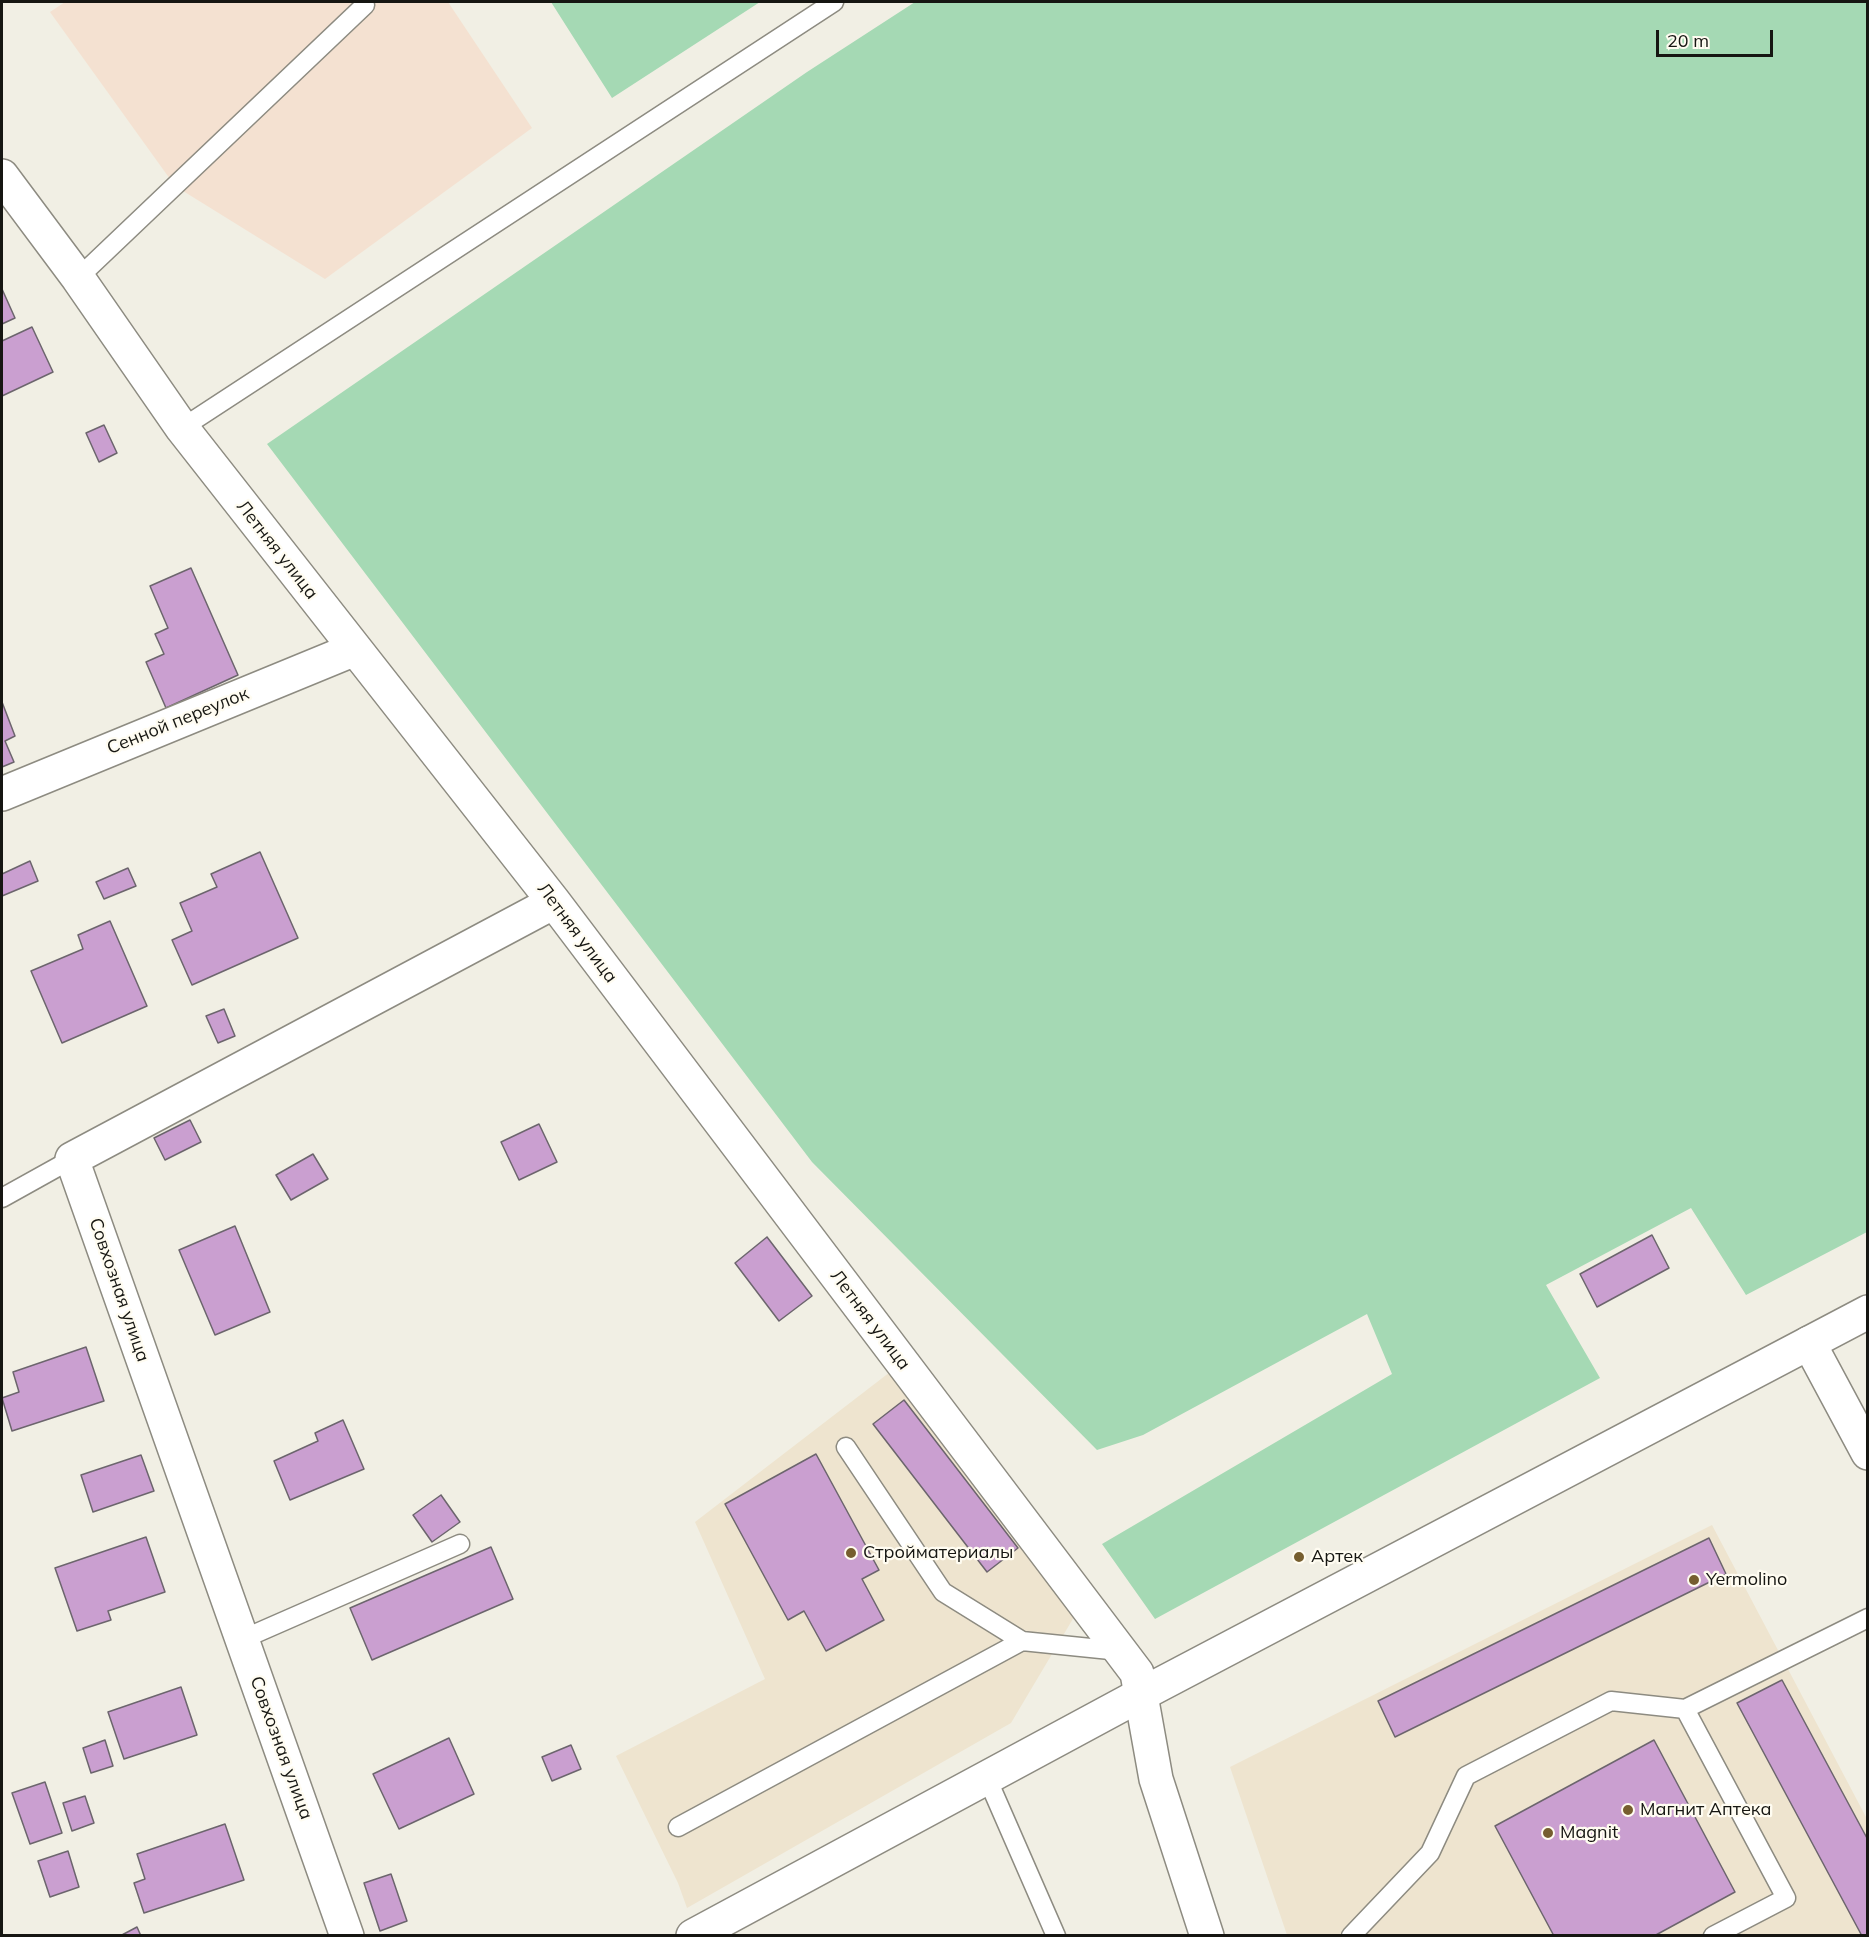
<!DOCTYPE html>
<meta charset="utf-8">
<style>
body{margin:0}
#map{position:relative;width:1869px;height:1937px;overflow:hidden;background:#f1efe4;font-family:Mulish,sans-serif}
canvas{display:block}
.frame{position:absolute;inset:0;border:3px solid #161612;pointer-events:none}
.scale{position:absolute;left:1656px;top:30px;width:117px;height:27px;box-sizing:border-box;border:3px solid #161612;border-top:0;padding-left:8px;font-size:18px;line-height:21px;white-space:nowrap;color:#161612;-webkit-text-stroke:4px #fffcf1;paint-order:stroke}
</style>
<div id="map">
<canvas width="1869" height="1937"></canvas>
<div class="frame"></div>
<div class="scale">20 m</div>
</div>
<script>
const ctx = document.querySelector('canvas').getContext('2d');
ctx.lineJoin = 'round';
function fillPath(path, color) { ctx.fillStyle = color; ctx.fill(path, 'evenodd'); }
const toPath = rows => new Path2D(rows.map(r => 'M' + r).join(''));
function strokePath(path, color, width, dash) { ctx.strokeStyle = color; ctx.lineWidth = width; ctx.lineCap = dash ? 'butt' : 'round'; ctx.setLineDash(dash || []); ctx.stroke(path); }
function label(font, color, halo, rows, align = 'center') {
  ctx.font = font + ' Mulish,sans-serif'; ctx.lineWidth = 4.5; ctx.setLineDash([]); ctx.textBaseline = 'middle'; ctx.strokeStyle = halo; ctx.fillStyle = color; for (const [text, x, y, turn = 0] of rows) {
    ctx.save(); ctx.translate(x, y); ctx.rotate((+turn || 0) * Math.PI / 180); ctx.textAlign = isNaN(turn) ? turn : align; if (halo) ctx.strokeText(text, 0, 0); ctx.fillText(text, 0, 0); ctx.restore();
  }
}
fillPath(toPath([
 [894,1369,1077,1612,1011,1723,687,1908,678,1883,616,1756,765,1679,695,1522],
 [1712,1525,1867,1819,1867,1935,1287,1935,1230,1767]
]), '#eee4cf');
fillPath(toPath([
 [65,2,448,2,532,128,325,279,175,186,50,12]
]), '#f4e1d1');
fillPath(toPath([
 [551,2,760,2,612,98],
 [915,2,1867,2,1867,1232,1746,1295,1691,1208,1546,1285,1600,1378,1155,1619,1102,1544,1392,1374,1367,1314,1143,1435,1097,1450,812,1162,267,444,807,72]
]), '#a5d9b4');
const building = toPath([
 [2,289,15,318,2,324,2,289],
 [32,327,53,372,2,396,2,341,32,327],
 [104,425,117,453,99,462,86,433,104,425],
 [191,568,238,675,166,708,146,662,164,654,155,634,168,628,150,586,191,568],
 [2,702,15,736,5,741,14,762,2,767,2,702],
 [260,852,298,938,192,985,172,940,192,931,180,903,217,887,211,874,260,852],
 [30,861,38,881,2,896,2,874,30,861],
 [128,868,136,886,104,899,96,882,128,868],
 [110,921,147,1006,62,1043,31,971,83,949,78,935,110,921],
 [224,1009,235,1036,218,1043,206,1016,224,1009],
 [190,1120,201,1142,165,1160,154,1138,190,1120],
 [539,1124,557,1162,519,1180,501,1142,539,1124],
 [313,1154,328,1179,291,1200,276,1175,313,1154],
 [235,1226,270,1312,215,1335,179,1250,235,1226],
 [1652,1235,1669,1268,1597,1307,1580,1274,1652,1235],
 [767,1237,812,1296,779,1321,735,1263,767,1237],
 [86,1347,104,1401,12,1431,2,1398,19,1392,13,1372,86,1347],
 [904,1400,1018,1548,987,1572,873,1424,904,1400],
 [343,1420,364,1469,290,1500,274,1461,318,1441,315,1433,343,1420],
 [816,1454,879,1570,862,1579,884,1620,826,1651,804,1611,788,1620,725,1504,816,1454],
 [141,1455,154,1491,93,1512,81,1475,141,1455],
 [441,1495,460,1522,432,1542,413,1515,441,1495],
 [146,1537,165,1592,108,1611,111,1620,77,1631,55,1568,146,1537],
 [1709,1538,1726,1574,1395,1737,1378,1701,1709,1538],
 [491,1547,513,1599,372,1660,350,1608,491,1547],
 [1782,1680,1868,1840,1868,1935,1866,1936,1862,1936,1737,1703,1782,1680],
 [181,1687,197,1735,124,1759,108,1712,181,1687],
 [449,1738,474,1794,399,1829,373,1774,449,1738],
 [105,1740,113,1766,91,1773,83,1748,105,1740],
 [1654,1740,1735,1892,1654,1936,1554,1936,1495,1826,1654,1740],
 [571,1745,581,1769,552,1781,542,1757,571,1745],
 [45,1782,62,1833,30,1844,12,1793,45,1782],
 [85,1796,94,1823,72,1831,63,1803,85,1796],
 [225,1824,244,1880,144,1913,134,1883,145,1879,137,1854,225,1824],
 [68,1851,79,1887,50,1897,38,1861,68,1851],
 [391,1874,407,1921,380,1931,364,1883,391,1874],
 [137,1927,141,1936,120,1936,137,1927]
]);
fillPath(building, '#ca9fd0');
strokePath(building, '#6c656d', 1.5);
const service = toPath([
 [78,278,365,5],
 [182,428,834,2],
 [2,1198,72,1159],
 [846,1447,943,1592,1022,1641],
 [243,1639,460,1544],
 [987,1778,1056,1936],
 [678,1827,1022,1641,1120,1651],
 [1351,1936,1430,1853,1466,1776,1611,1701,1685,1709],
 [1713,1936,1786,1898,1685,1709,1868,1618]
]);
const minor = toPath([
 [2,176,78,278,182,428,554,902,1137,1673,1156,1779,1207,1936],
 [2,794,355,649],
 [1809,1343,1868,1453],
 [347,1936,72,1159,554,902]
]);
const tertiary = toPath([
 [693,1936,1140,1695,1868,1312]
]);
strokePath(service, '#8d8b81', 21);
strokePath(minor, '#8d8b81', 36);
strokePath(tertiary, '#8d8b81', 36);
strokePath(service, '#fff', 18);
strokePath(minor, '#fff', 33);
strokePath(tertiary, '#fff', 33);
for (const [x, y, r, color] of [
 [851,1553,6,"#765e2f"],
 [1299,1557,6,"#765e2f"],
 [1694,1580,6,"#765e2f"],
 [1628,1810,6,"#765e2f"],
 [1548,1833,6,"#765e2f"]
]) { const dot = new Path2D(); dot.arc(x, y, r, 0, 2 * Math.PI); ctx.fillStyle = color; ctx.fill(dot); strokePath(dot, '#fffcf1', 2); }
label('18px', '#161612', '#fffcf1', [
 ["Летняя улица",277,550,52],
 ["Сенной переулок",178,721,-22],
 ["Летняя улица",577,933,53],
 ["Совхозная улица",119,1290,71],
 ["Летняя улица",870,1320,53],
 ["Совхозная улица",281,1748,70]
]);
label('18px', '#161612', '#fffcf1', [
 ["Стройматериалы",863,1553],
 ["Артек",1311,1557],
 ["Yermolino",1706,1580],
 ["Магнит Аптека",1640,1810],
 ["Magnit",1560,1833]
], 'left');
</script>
